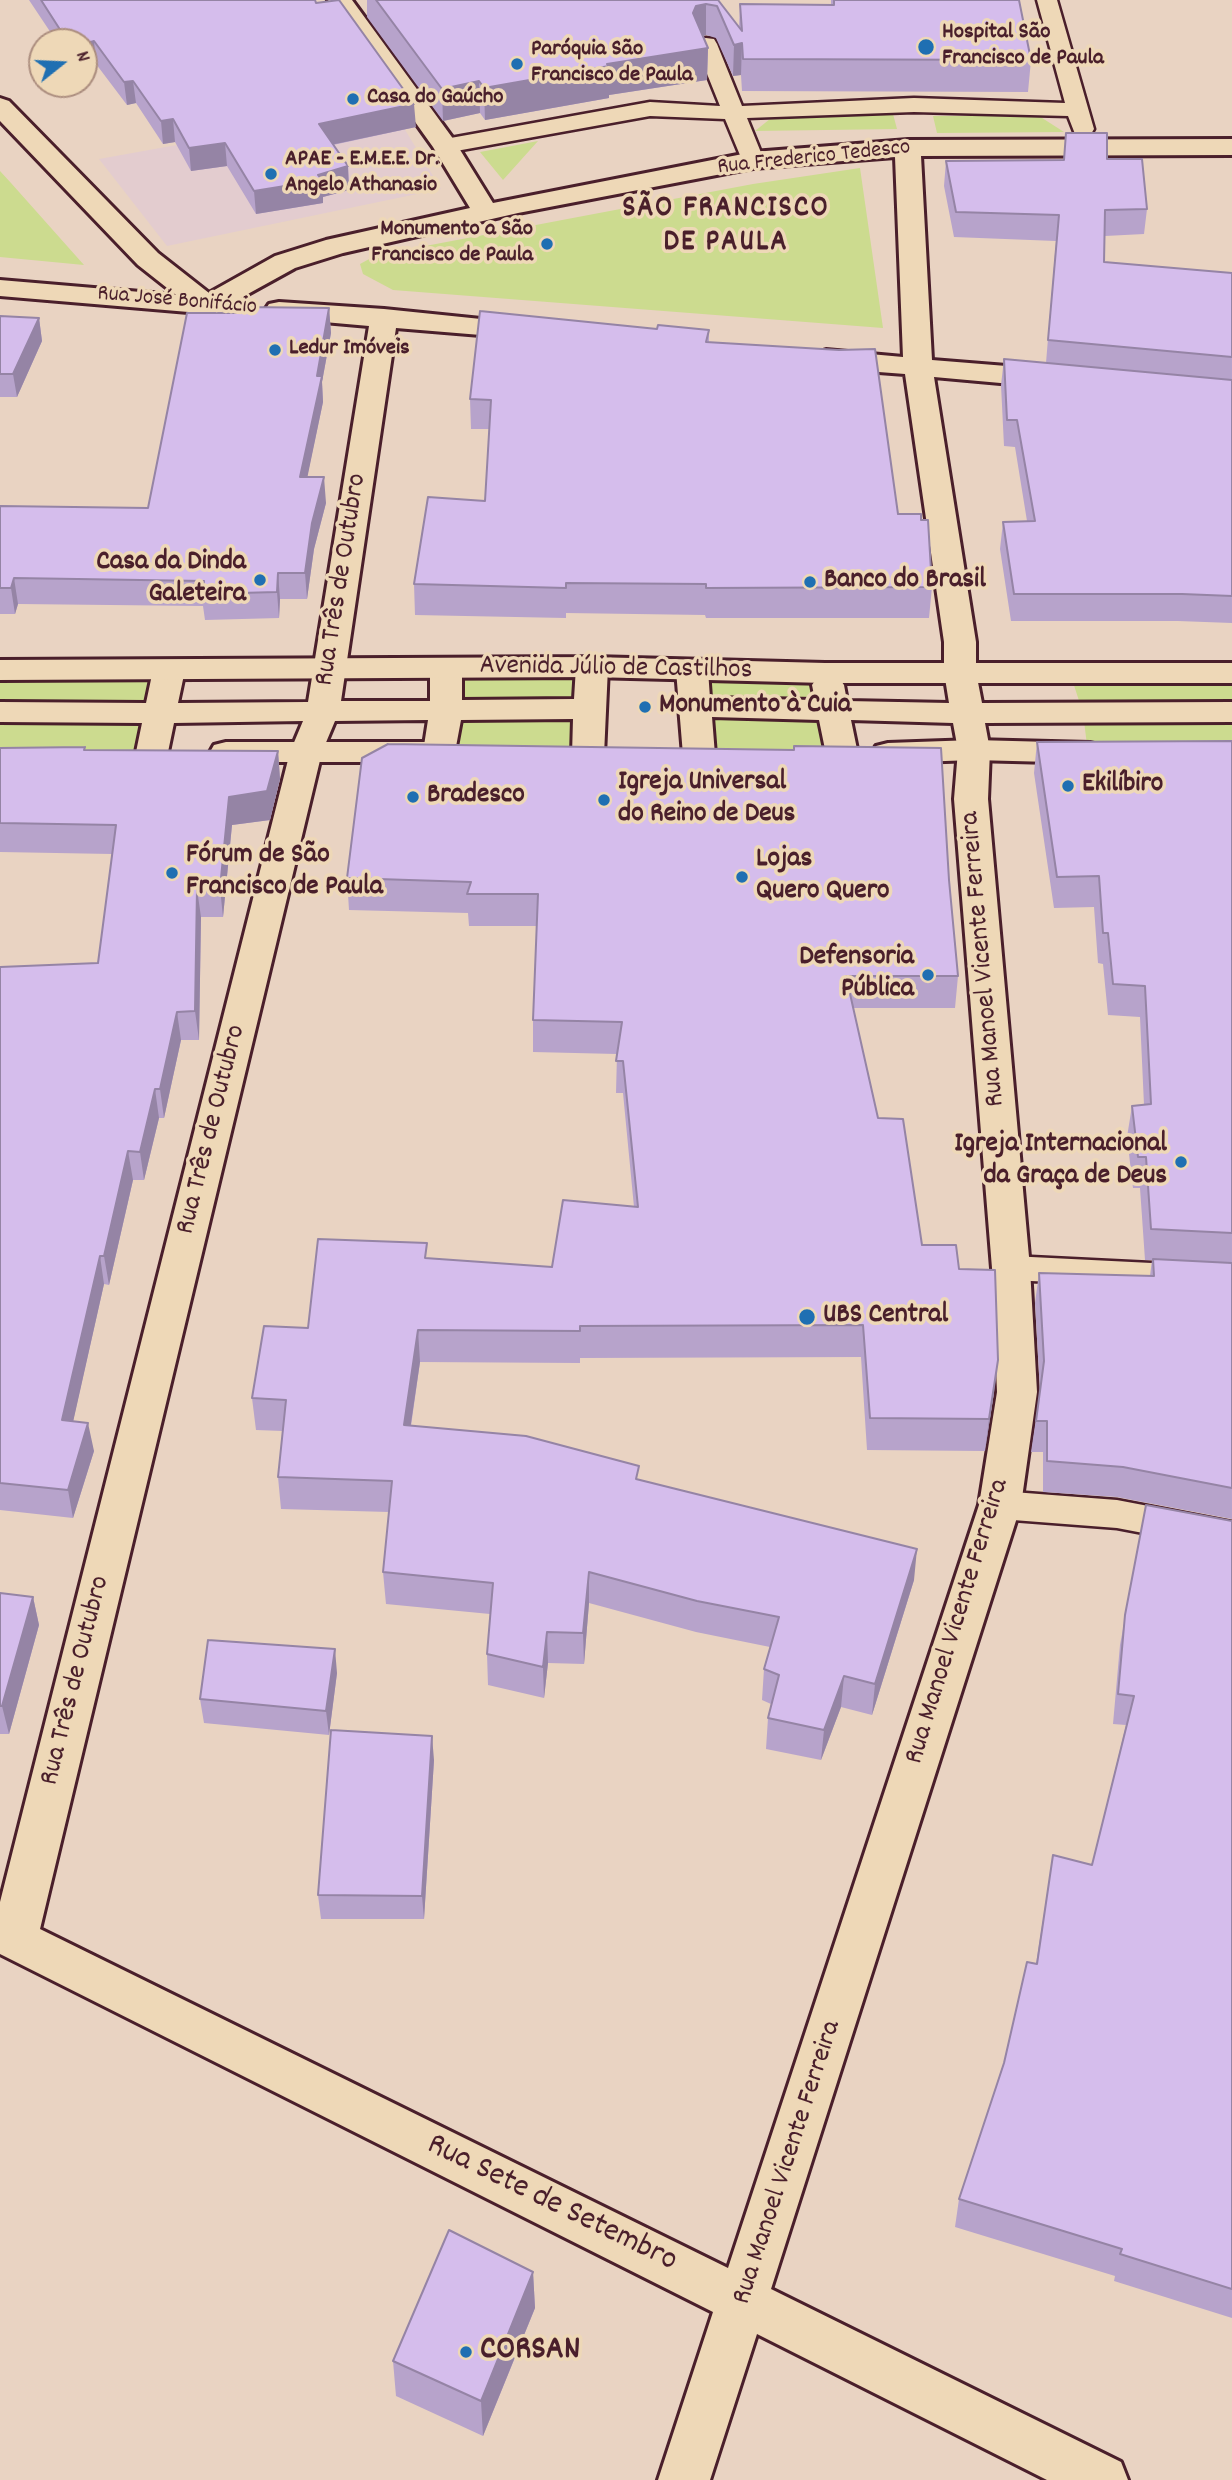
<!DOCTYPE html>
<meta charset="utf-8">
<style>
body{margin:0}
#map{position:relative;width:1232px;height:2480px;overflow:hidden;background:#e9d3c2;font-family:Dekko,sans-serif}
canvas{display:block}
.north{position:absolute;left:28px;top:28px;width:70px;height:70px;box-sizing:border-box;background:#eed8b7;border:2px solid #ac8e7f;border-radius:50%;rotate:72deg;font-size:19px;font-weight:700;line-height:28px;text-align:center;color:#4a1f2b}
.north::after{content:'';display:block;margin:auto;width:24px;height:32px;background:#1f6fb2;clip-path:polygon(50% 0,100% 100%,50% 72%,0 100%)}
</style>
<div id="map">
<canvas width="1232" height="2480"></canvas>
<div class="north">N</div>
</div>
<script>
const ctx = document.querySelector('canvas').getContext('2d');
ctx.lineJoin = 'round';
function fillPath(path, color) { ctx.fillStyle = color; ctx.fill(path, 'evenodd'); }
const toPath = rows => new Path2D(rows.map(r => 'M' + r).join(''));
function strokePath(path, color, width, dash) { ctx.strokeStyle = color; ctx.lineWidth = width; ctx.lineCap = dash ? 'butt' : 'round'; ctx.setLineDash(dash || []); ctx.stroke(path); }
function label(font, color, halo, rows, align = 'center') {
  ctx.font = font + ' Dekko,sans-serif'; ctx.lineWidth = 7; ctx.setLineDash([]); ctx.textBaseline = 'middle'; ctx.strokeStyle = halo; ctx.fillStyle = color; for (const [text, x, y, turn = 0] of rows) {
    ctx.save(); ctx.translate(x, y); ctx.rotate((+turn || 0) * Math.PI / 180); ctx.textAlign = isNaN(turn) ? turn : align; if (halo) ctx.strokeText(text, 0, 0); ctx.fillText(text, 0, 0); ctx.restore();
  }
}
fillPath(toPath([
 [393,110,441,189,167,246,99,159,277,127]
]), '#e3cccf');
fillPath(toPath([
 [893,114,897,129,755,131,775,115],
 [933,116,1039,116,1064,132,937,133],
 [538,141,503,180,480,152],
 [860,168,883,328,393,290,363,274,360,264,371,258,399,251,578,217,753,184],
 [0,171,11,183,84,265,0,257],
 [592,667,588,755,439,752,446,668],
 [0,670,169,670,152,752,0,751],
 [692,670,825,673,842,754,699,755],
 [1070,673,1232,673,1232,753,1088,753,1083,713]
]), '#ccdb8f');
const lane = toPath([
 [1037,0,1057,0,1094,129,1091,134,1075,134,1068,116,914,112,747,118,764,160,761,165,753,167,745,165,742,160,725,119,650,116,445,153,437,151,434,146,437,141,445,139,650,102,720,106,695,44,698,39,706,38,714,39,717,44,742,106,914,98,1065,103,1037,0],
 [1011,1256,1232,1267,1232,1291,1011,1280,999,1277,994,1268,999,1259,1011,1256],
 [1000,1491,1117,1500,1232,1522,1232,1550,1117,1528,1000,1519,987,1515,982,1505,987,1495,1000,1491]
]);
const street = toPath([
 [328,0,352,0,454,140,493,203,753,152,908,140,1232,139,1232,155,921,156,932,360,1056,370,1066,373,1070,379,1066,385,1056,388,934,377,976,642,976,672,982,703,1232,702,1232,722,985,723,990,750,988,799,1030,1268,1037,1392,1021,1505,771,2289,1121,2462,1128,2480,1047,2480,757,2334,710,2480,658,2480,713,2312,0,1954,0,1902,290,752,303,721,174,723,168,752,164,759,152,762,140,759,136,752,142,723,0,722,0,702,146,703,153,670,158,663,169,660,180,663,185,670,178,703,308,702,369,326,279,318,269,316,265,310,269,304,279,302,384,309,539,325,543,331,539,337,529,339,396,328,341,701,430,701,430,668,435,661,446,658,457,661,462,668,462,700,574,699,576,667,581,660,592,657,603,660,608,667,604,755,600,762,588,765,576,762,572,755,573,719,461,720,455,752,451,759,439,762,427,759,423,752,428,720,335,721,322,752,40,1929,728,2268,979,1505,997,1392,992,1268,954,799,958,750,953,723,851,720,858,754,854,761,842,764,830,761,826,754,819,720,712,717,715,755,711,762,699,765,687,762,683,755,676,670,681,663,692,660,703,663,708,670,710,698,815,700,812,685,817,678,828,675,839,678,844,685,847,701,949,703,944,672,944,642,905,374,826,368,816,365,812,359,816,353,826,350,903,357,895,157,753,168,518,213,343,253,295,268,226,306,222,312,212,314,0,296,0,280,176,295,138,265,0,121,0,98,9,101,158,253,209,293,275,256,326,240,470,208,433,147,328,0]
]);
const secondary = toPath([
 [592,657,825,663,1232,663,1232,683,825,683,592,677,0,680,0,660,592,657],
 [974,740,1090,743,1102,746,1106,753,1102,760,1090,763,974,760,888,763,876,760,872,753,876,746,888,743,974,740],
 [226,742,425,742,437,745,441,752,437,759,425,762,226,762,214,759,210,752,214,745,226,742]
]);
strokePath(lane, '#4a1f2b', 5);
strokePath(street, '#4a1f2b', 6);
strokePath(secondary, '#4a1f2b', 6);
fillPath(lane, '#eed8b7');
fillPath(street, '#eed8b7');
fillPath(secondary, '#eed8b7');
fillPath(toPath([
 [29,0,315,0,416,127,333,145,348,166,349,190,323,197,323,203,256,214,227,166,191,171,175,142,163,144,136,103,127,105,96,64,84,67,84,42,57,42],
 [367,0,718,0,739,28,740,4,831,5,831,0,1019,0,1031,60,1028,92,742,91,741,75,733,76,716,38,706,35,702,36,708,48,707,80,609,95,609,98,485,120,480,113,443,121,367,17],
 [1107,159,1147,209,1144,234,1105,236,1104,262,1232,273,1232,623,1178,621,1011,621,1000,549,1003,522,1027,521,1015,447,1004,446,1001,385,1004,359,1046,363,1056,241,954,237,944,186,946,161],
 [329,308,331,333,322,382,323,402,307,477,326,503,314,549,307,599,280,599,279,618,205,620,203,606,18,604,15,614,0,614,0,506,148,508,244,313],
 [0,316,39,318,42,341,17,397,0,397],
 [657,329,709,330,709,342,898,514,921,520,932,587,929,618,706,618,705,615,566,613,566,618,415,615,414,584,485,501,489,429,471,429,470,399],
 [1232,741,1232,1519,1117,1497,1043,1492,1043,1452,1031,1452,1040,1392,1035,1303,1039,1273,1150,1276,1152,1260,1145,1260,1140,1188,1133,1188,1127,1137,1132,1106,1144,1105,1140,1017,1108,1015,1103,964,1098,963,1094,907,1054,908,1034,773,1037,742],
 [85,747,85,750,278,751,280,779,270,820,232,825,223,917,201,917,199,1040,181,1040,164,1118,159,1118,144,1180,133,1180,109,1285,104,1284,73,1421,94,1451,73,1518,0,1510,0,967,98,963,112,854,0,852,0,748],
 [347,878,949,880,958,976,955,1008,853,1008,878,1118,922,1245,959,1269,994,1392,985,1451,867,1450,861,1357,580,1358,580,1363,420,1362,411,1426,639,1480,914,1580,872,1715,841,1707,821,1760,766,1749,768,1718,771,1704,762,1700,764,1669,770,1647,696,1632,589,1603,584,1664,548,1663,544,1698,488,1685,487,1654,490,1614,386,1604,383,1572,389,1512,281,1509,278,1477,283,1431,256,1430,252,1398,308,1328,428,1258,552,1267,634,1207,623,1093,616,1093,617,1054,533,1052,533,1020,537,926,469,926,468,913,349,910],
 [1146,1505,1232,1521,1232,2318,1114,2281,1115,2276,955,2227,959,2199,1036,1964,1053,1855,1092,1865,1126,1725,1113,1724,1120,1645],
 [0,1593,33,1597,39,1625,9,1734,0,1734],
 [337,1673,329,1735,204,1723,200,1699],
 [434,1760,424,1919,321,1919,318,1895],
 [533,2272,535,2308,483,2436,396,2396,393,2361]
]), '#b7a3cb');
fillPath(toPath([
 [706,4,706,35,696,38,693,13,696,6],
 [94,41,96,64,84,67,84,44],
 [742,43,741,75,733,76,734,45],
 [708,48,707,80,609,95,609,98,485,120,484,88,607,64],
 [133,81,136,103,127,105,124,82],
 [479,81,480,113,443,121,442,89],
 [414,104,416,127,321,147,319,124],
 [173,119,175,142,163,144,161,121],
 [225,143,227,166,191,171,189,148],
 [348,166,349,190,323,197,323,203,256,214,254,191],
 [329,308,331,333,322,382,323,402,302,503,300,477],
 [39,318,42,341,17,397,13,374],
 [324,477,326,503,314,549,307,599,305,573,312,523],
 [278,573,280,599,279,618,277,592],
 [14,578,18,604,15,614,11,588],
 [278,751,280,779,270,820,232,825,223,917,220,888,229,797],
 [197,889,201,917,199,1040,195,1011],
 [177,1012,181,1040,164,1118,160,1089],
 [155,1089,159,1118,144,1180,140,1152],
 [128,1151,133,1180,109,1285,104,1256],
 [100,1256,104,1284,67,1449,62,1420],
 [418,1330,420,1362,406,1457,404,1425],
 [998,1360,994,1392,985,1451,989,1419],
 [88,1423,94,1451,73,1518,68,1490],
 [917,1549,914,1580,872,1715,875,1684],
 [589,1572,589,1603,584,1664,583,1633],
 [33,1597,39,1625,9,1734,2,1706],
 [547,1632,548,1663,544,1698,543,1667],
 [335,1649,337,1673,329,1735,326,1711],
 [844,1676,841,1707,821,1760,824,1730],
 [432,1736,434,1760,424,1919,422,1896],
 [533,2272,535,2308,483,2436,481,2401]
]), '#9584a5');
const building = toPath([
 [41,0,315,0,316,3,339,0,414,104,319,124,348,166,318,175,322,180,254,191,225,143,189,148,173,119,161,121,133,81,124,82,94,41,84,44,84,42,68,42,41,0],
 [376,0,718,0,742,31,740,4,834,5,834,0,1019,0,1031,60,743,59,742,43,734,45,717,6,706,4,696,6,693,13,708,48,607,64,609,66,484,88,479,81,442,89,376,0],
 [1066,133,1107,133,1107,159,1142,159,1147,209,1105,210,1104,262,1232,273,1232,357,1048,340,1059,215,956,212,946,161,1064,160,1066,133],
 [247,307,329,308,317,376,322,376,300,477,324,477,312,523,305,573,278,573,277,592,202,594,204,581,14,578,11,588,0,588,0,506,148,508,187,313,244,313,247,307],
 [480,311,657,329,658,325,709,330,706,342,839,350,875,349,898,514,921,514,921,520,928,520,932,587,706,588,706,584,566,583,566,588,414,584,428,497,485,501,491,400,470,399,480,311],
 [0,316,39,318,13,374,0,374,0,316],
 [1004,359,1232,380,1232,596,1182,594,1014,594,1003,522,1035,521,1017,420,1007,420,1004,359],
 [1232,741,1232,1233,1151,1229,1146,1157,1138,1157,1132,1106,1151,1104,1145,986,1113,984,1108,933,1103,933,1099,876,1057,877,1037,742,1232,741],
 [388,744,794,750,794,746,941,748,949,880,958,976,846,976,878,1118,903,1119,922,1245,956,1245,959,1269,995,1270,998,1360,989,1419,870,1418,863,1325,580,1326,580,1331,418,1330,404,1425,526,1436,639,1466,636,1479,917,1549,875,1684,844,1676,824,1730,768,1718,779,1675,764,1669,779,1617,697,1601,589,1572,583,1633,547,1632,543,1667,487,1654,493,1583,383,1572,392,1481,278,1477,286,1400,252,1398,264,1326,308,1328,318,1239,427,1243,425,1258,552,1267,563,1200,638,1207,623,1061,616,1061,622,1022,533,1020,538,894,467,894,471,882,347,878,362,758,388,744],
 [85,747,84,750,278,751,267,791,229,797,220,888,197,889,195,1011,177,1012,160,1089,155,1089,140,1152,128,1151,104,1256,100,1256,62,1420,88,1423,68,1490,0,1483,0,967,98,963,116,825,0,823,0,748,85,747],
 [1153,1259,1232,1263,1232,1488,1123,1467,1047,1461,1047,1421,1036,1421,1044,1361,1039,1273,1154,1276,1153,1259],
 [1146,1505,1232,1521,1232,2289,1120,2254,1122,2249,959,2199,1004,2063,1027,1962,1037,1964,1053,1855,1092,1865,1134,1696,1118,1694,1125,1615,1146,1505],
 [0,1593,33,1597,2,1706,0,1706,0,1593],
 [208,1640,335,1649,326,1711,200,1699,208,1640],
 [331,1730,432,1736,422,1896,318,1895,331,1730],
 [449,2230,533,2272,481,2401,393,2361,449,2230]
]);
fillPath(building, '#d5bdec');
strokePath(building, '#9584a5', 2);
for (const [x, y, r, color] of [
 [926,47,9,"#1f6fb2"],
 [517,64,7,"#1f6fb2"],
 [353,99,7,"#1f6fb2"],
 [271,174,7,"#1f6fb2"],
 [547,244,7,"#1f6fb2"],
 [275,350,7,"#1f6fb2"],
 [260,580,7,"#1f6fb2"],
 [810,582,7,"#1f6fb2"],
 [645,707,7,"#1f6fb2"],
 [1068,786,7,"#1f6fb2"],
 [413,797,7,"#1f6fb2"],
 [604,800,7,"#1f6fb2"],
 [172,873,7,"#1f6fb2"],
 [742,877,7,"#1f6fb2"],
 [928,975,7,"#1f6fb2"],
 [1181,1162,7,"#1f6fb2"],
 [807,1317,9,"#1f6fb2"],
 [466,2352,7,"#1f6fb2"]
]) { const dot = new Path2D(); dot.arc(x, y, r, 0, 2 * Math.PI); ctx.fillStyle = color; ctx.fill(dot); strokePath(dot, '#eed8b7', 2.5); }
label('bold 23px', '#4a1f2b', '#eed8b7', [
 ["Hospital São",942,34],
 ["Francisco de Paula",942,60],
 ["Paróquia São",531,51],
 ["Francisco de Paula",531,77],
 ["Casa do Gaúcho",367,99],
 ["APAE - E.M.E.E. Dr.",285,161],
 ["Angelo Athanasio",285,187],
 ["Monumento a São",533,231,"right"],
 ["Francisco de Paula",533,257,"right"],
 ["Ledur Imóveis",289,350]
], 'left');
label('23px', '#4a1f2b', '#eed8b7', [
 ["Rua Frederico Tedesco",814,159,-6],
 ["Rua José Bonifácio",177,302,5]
]);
label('bold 28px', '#4a1f2b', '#eed8b7', [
 ["Casa da Dinda",246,564,"right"],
 ["Galeteira",246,596,"right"],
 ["Banco do Brasil",824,582],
 ["Monumento à Cuia",659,707],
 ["Igreja Universal",618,784],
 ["do Reino de Deus",618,816],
 ["Ekilíbiro",1082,786],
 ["Bradesco",427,797],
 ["Fórum de São",186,857],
 ["Francisco de Paula",186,889],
 ["Lojas",756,861],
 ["Quero Quero",756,893],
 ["Defensoria",914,959,"right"],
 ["Pública",914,991,"right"],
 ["Igreja Internacional",1167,1146,"right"],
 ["da Graça de Deus",1167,1178,"right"],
 ["UBS Central",823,1317]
], 'left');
label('28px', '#4a1f2b', '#eed8b7', [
 ["Rua Três de Outubro",343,580,-81],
 ["Avenida Júlio de Castilhos",616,670,1],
 ["Rua Manoel Vicente Ferreira",985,959,-95],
 ["Rua Três de Outubro",213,1130,-76],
 ["Rua Manoel Vicente Ferreira",959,1622,-73],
 ["Rua Três de Outubro",77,1681,-76],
 ["Rua Manoel Vicente Ferreira",789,2163,-72]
]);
ctx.letterSpacing = '2px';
label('bold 30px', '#4a1f2b', '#eed8b7', [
 ["SÃO FRANCISCO",726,211],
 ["DE PAULA",726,245]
]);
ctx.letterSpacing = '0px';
label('33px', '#4a1f2b', '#eed8b7', [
 ["Rua Sete de Setembro",551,2205,26]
]);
label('bold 33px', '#4a1f2b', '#eed8b7', [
 ["CORSAN",480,2352]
], 'left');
</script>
